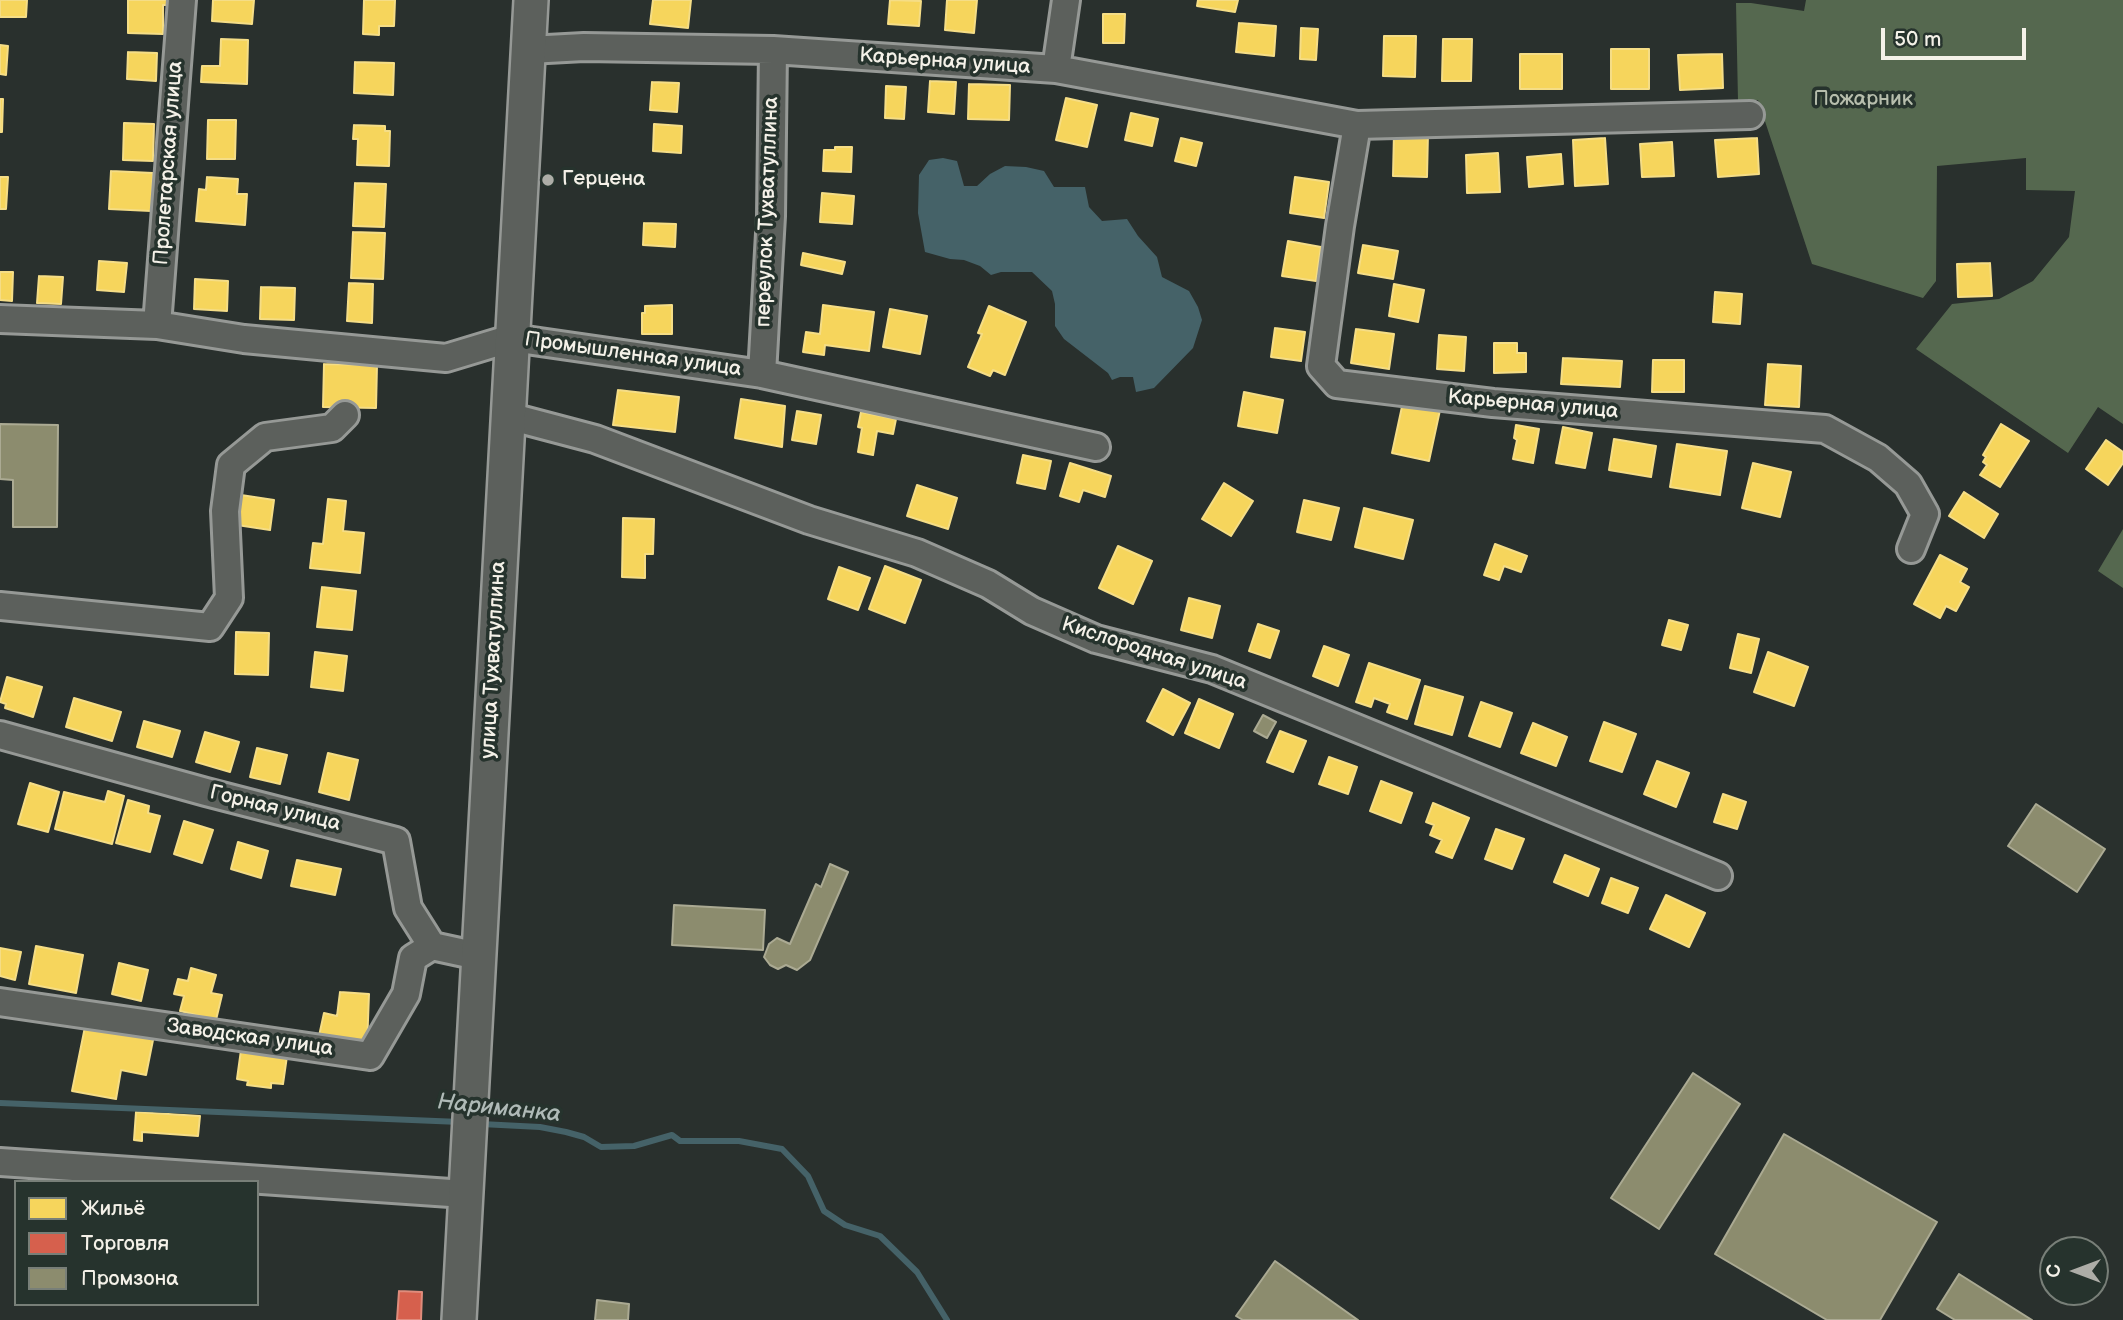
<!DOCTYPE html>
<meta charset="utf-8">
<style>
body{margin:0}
#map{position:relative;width:2123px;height:1320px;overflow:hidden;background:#29302d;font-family:"Balsamiq Sans",sans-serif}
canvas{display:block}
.legend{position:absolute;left:14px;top:1180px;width:245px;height:126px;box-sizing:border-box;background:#26332d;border:2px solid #787f78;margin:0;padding:9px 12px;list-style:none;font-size:21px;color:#f4f1e8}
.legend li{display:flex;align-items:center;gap:14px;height:35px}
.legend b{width:35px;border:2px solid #787f78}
.north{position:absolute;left:2039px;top:1236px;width:70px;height:70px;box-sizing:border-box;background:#26332d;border:2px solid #787f78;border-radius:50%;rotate:270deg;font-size:19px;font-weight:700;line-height:28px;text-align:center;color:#f4f1e8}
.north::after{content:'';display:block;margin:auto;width:24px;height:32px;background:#adada7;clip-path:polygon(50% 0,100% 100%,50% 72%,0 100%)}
.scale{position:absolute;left:1881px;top:28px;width:145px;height:32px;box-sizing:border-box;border:4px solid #f4f1e8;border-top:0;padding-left:9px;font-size:21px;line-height:24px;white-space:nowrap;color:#f4f1e8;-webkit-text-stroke:5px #26332d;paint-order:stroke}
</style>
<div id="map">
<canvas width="2123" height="1320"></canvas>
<ul class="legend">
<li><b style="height:19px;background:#f6d55c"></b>Жильё</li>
<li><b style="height:19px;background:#d6604d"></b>Торговля</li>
<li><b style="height:19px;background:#8c8c6e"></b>Промзона</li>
</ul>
<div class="north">С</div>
<div class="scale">50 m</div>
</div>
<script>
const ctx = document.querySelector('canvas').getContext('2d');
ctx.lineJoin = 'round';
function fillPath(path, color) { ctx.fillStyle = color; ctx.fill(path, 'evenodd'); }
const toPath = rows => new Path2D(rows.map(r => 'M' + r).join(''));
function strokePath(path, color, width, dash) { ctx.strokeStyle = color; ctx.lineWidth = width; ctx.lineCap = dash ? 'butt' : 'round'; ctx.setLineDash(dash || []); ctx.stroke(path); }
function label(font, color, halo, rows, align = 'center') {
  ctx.font = font + ' "Balsamiq Sans",sans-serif'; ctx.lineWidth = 7; ctx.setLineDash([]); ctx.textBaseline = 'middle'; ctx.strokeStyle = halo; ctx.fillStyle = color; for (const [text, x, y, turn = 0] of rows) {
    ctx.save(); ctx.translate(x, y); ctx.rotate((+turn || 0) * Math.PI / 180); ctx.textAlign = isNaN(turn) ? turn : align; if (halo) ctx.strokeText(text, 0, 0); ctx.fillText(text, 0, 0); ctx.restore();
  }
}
fillPath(toPath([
 [1806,0,2123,0,2123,424,2098,407,2068,453,1916,349,1952,304,1999,299,2033,281,2069,237,2075,191,2026,190,2026,158,1937,166,1936,281,1923,298,1812,264,1758,100,1738,101,1736,3,1751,3,1804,11],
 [2123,529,2123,588,2098,571]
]), '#55684f');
fillPath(toPath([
 [943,158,957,161,964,186,977,186,990,174,1005,166,1026,167,1044,171,1054,187,1085,187,1089,207,1102,221,1127,219,1138,236,1157,257,1162,277,1189,291,1198,307,1202,320,1193,348,1154,388,1136,392,1133,377,1120,377,1112,380,1108,373,1064,339,1055,326,1055,304,1052,291,1032,272,1001,272,991,275,980,266,964,260,950,259,925,252,918,213,919,175,929,160]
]), '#456268');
const homes = toPath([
 [0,0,27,0,26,17,0,17,0,0],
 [128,0,170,0,170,5,163,5,163,34,128,33,128,0],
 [213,0,254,0,252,24,212,21,213,0],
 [364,0,395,0,394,26,379,26,379,35,363,34,364,0],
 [653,0,691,0,688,28,650,24,653,0],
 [890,0,921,1,919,26,888,24,890,0],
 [947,0,977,0,974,33,945,30,947,0],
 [1198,0,1238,0,1235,12,1197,6,1198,0],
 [1103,14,1125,14,1124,43,1103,43,1103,14],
 [1239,23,1276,26,1274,56,1236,52,1239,23],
 [1301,28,1318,29,1316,60,1300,59,1301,28],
 [1384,36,1416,36,1415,77,1383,76,1384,36],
 [221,39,248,40,247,84,201,82,202,66,220,66,221,39],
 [1443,39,1472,39,1471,81,1442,81,1443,39],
 [0,45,8,46,6,75,0,74,0,45],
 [1611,49,1649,49,1649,89,1611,89,1611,49],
 [128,52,157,53,156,81,127,79,128,52],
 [1520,54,1562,54,1562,89,1520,89,1520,54],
 [1722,54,1723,88,1680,90,1678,55,1722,54],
 [355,62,394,63,393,95,354,93,355,62],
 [930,81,956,82,954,114,928,112,930,81],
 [652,82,679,83,677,112,650,110,652,82],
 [969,84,1010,85,1009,120,968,119,969,84],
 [886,86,906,87,904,119,885,118,886,86],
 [1066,98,1097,105,1087,147,1056,140,1066,98],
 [0,99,3,99,2,132,0,132,0,99],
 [1131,113,1158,119,1152,146,1125,140,1131,113],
 [208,120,236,120,235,159,207,159,208,120],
 [124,123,154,124,153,161,123,160,124,123],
 [654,124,682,126,681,153,653,151,654,124],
 [354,125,385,126,385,131,390,131,389,166,357,165,358,139,353,139,354,125],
 [1394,132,1428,133,1427,177,1393,176,1394,132],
 [1181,138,1202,143,1196,166,1175,161,1181,138],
 [1605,138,1608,184,1575,186,1573,140,1605,138],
 [1757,138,1759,174,1718,177,1715,140,1757,138],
 [1672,142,1674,176,1642,177,1640,144,1672,142],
 [835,147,852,147,851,172,823,171,824,150,835,150,835,147],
 [1498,153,1500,192,1467,193,1466,155,1498,153],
 [1561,154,1563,184,1529,187,1527,157,1561,154],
 [111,171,153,173,151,211,109,209,111,171],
 [0,177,8,177,6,209,0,209,0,177],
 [207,177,238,179,237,194,247,194,245,225,196,221,199,189,206,190,207,177],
 [1295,177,1329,182,1324,218,1290,213,1295,177],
 [355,183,386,184,384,227,353,226,355,183],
 [822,193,854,196,852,224,820,222,822,193],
 [644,223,676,224,675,247,643,245,644,223],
 [353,232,385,233,383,279,351,278,353,232],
 [1288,241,1321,247,1316,281,1282,276,1288,241],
 [1363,245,1398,251,1393,279,1358,273,1363,245],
 [803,253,845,262,842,274,801,265,803,253],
 [99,261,127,263,124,292,97,290,99,261],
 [1990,263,1992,296,1958,297,1957,264,1990,263],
 [0,272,13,272,12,301,0,300,0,272],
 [39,276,63,277,61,304,37,303,39,276],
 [195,279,228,281,227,311,194,309,195,279],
 [349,283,373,284,372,323,347,321,349,283],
 [1394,284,1424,290,1418,322,1389,316,1394,284],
 [261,287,295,288,294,320,260,319,261,287],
 [1715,292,1742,294,1740,324,1713,322,1715,292],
 [672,305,672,334,642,334,642,313,645,313,645,306,672,305],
 [823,305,874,312,869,351,825,345,824,355,803,352,806,332,820,334,823,305],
 [989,306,1026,322,1005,375,993,370,990,376,968,367,982,334,978,333,989,306],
 [890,309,927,316,920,354,883,347,890,309],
 [1275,328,1305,332,1301,361,1271,357,1275,328],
 [1356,329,1394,334,1389,369,1351,363,1356,329],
 [1439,335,1466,337,1464,371,1437,369,1439,335],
 [1494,343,1517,343,1517,353,1526,353,1526,372,1494,373,1494,343],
 [1563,358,1622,361,1620,387,1561,384,1563,358],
 [1653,360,1684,360,1684,392,1652,392,1653,360],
 [324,364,377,365,376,408,323,407,324,364],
 [1768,364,1801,366,1799,407,1765,405,1768,364],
 [618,390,679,397,675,432,613,425,618,390],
 [1244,392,1283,400,1277,433,1238,426,1244,392],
 [741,399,785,406,782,447,735,438,741,399],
 [1403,402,1440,410,1429,461,1392,453,1403,402],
 [797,411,821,415,816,444,792,440,797,411],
 [861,412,896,419,893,434,877,431,873,455,858,452,862,428,858,427,861,412],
 [2001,424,2029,441,2000,487,1980,475,1987,465,1983,462,1986,457,1983,455,2001,424],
 [1516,425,1539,429,1533,463,1513,459,1517,440,1514,438,1516,425],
 [1563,427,1592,433,1585,468,1556,463,1563,427],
 [1614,439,1656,446,1651,477,1609,470,1614,439],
 [2106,440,2123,452,2123,463,2108,485,2086,469,2106,440],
 [1677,444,1727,451,1720,495,1670,487,1677,444],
 [1023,455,1051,461,1045,489,1017,483,1023,455],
 [1070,463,1111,476,1105,497,1083,490,1079,502,1060,496,1070,463],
 [1753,463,1791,472,1780,517,1742,508,1753,463],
 [1224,483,1253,501,1231,536,1202,519,1224,483],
 [917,485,957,498,948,529,907,516,917,485],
 [1964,492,1998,514,1984,538,1949,516,1964,492],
 [241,495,274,500,270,530,237,525,241,495],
 [328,499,346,501,343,531,364,533,360,573,310,568,313,543,323,544,328,499],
 [1304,500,1339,508,1331,540,1297,532,1304,500],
 [1364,508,1413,520,1403,559,1355,547,1364,508],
 [623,518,654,519,653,554,645,554,645,578,622,577,623,518],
 [1495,544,1527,556,1521,572,1504,566,1499,580,1484,575,1495,544],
 [1118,546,1152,561,1133,604,1099,588,1118,546],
 [1940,555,1967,569,1960,582,1969,587,1956,611,1946,606,1940,618,1914,604,1940,555],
 [885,566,921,580,905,623,869,609,885,566],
 [839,567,870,578,858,610,828,599,839,567],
 [322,587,356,591,352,630,317,627,322,587],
 [1189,598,1220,606,1212,638,1181,630,1189,598],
 [1669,620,1688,625,1681,650,1662,645,1669,620],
 [1258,624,1279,631,1270,658,1249,651,1258,624],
 [236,632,269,633,268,675,235,674,236,632],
 [1738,634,1759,639,1751,673,1730,668,1738,634],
 [1324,646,1349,655,1338,686,1313,676,1324,646],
 [315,652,347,656,343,691,311,687,315,652],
 [1768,652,1808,667,1794,706,1754,692,1768,652],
 [1369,663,1420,680,1407,719,1387,712,1390,704,1374,698,1371,707,1356,702,1369,663],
 [7,677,42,687,33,717,5,708,6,704,0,702,7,677],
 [1425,686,1463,697,1452,735,1415,724,1425,686],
 [1163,689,1190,703,1173,735,1147,721,1163,689],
 [74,698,121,712,112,741,66,727,74,698],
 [1199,699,1233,714,1219,748,1185,733,1199,699],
 [1481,702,1512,713,1500,747,1469,736,1481,702],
 [144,721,180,731,172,757,137,747,144,721],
 [1604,722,1636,734,1622,772,1590,761,1604,722],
 [1533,723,1567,737,1556,766,1521,753,1533,723],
 [1280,731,1306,741,1293,772,1267,762,1280,731],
 [205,732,239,742,230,772,196,762,205,732],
 [257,748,287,755,280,784,250,777,257,748],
 [328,753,358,760,349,800,319,792,328,753],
 [1329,757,1357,767,1348,794,1319,784,1329,757],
 [1657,761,1689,773,1676,807,1644,794,1657,761],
 [1381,781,1412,793,1401,823,1370,811,1381,781],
 [30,783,59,792,48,832,18,824,30,783],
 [108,791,124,796,112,844,55,829,64,792,105,802,108,791],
 [1723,794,1746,802,1737,829,1714,822,1723,794],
 [128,800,149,806,148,813,160,816,150,852,116,843,128,800],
 [1433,803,1469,818,1452,858,1436,852,1442,840,1430,835,1434,825,1426,822,1433,803],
 [184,821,213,830,202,863,174,854,184,821],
 [1496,829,1524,839,1512,869,1485,859,1496,829],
 [238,842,268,851,261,878,231,869,238,842],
 [1565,855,1599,869,1588,896,1554,882,1565,855],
 [297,860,341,869,335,895,291,886,297,860],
 [1611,878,1638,888,1628,913,1602,903,1611,878],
 [1666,895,1705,913,1689,947,1650,929,1666,895],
 [36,946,83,955,76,993,29,984,36,946],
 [0,948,21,952,15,980,0,976,0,948],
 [119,963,148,970,141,1001,112,994,119,963],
 [191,968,216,975,211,993,222,995,216,1020,180,1011,184,996,174,994,178,979,188,981,191,968],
 [340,992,369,994,367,1046,319,1036,324,1013,337,1016,340,992],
 [86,1022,154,1035,146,1075,121,1070,116,1099,72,1091,86,1022],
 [241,1050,287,1056,283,1084,271,1083,271,1088,247,1085,248,1081,237,1079,241,1050],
 [136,1112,200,1116,198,1136,142,1132,142,1141,134,1140,136,1112]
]);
fillPath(homes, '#f6d55c');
strokePath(homes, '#f5dd86', 2);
const shops = toPath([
 [399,1291,422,1292,421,1320,397,1320,399,1291]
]);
fillPath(shops, '#d6604d');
strokePath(shops, '#df8c7c', 2);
const industry = toPath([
 [0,424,58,425,57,527,13,527,13,480,0,479,0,424],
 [1263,715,1276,722,1267,738,1254,731,1263,715],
 [2036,804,2105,849,2077,892,2008,846,2036,804],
 [830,864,848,872,810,960,797,970,786,965,778,969,770,965,764,957,769,944,777,938,790,944,816,884,821,887,830,864],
 [674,905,765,910,763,950,672,945,674,905],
 [1693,1073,1740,1104,1659,1229,1611,1198,1693,1073],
 [1784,1134,1937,1222,1880,1320,1827,1320,1715,1254,1784,1134],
 [1275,1261,1358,1320,1243,1320,1236,1316,1275,1261],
 [1959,1274,2032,1320,1955,1320,1937,1309,1959,1274],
 [597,1300,629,1304,628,1320,595,1320,597,1300]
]);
fillPath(industry, '#8c8c6e');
strokePath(industry, '#abaa93', 2);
strokePath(toPath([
 [0,1103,460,1122],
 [481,1124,540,1127,566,1132,584,1137,601,1147,634,1146,672,1135,680,1141,739,1141,782,1149,808,1176,824,1211,845,1225,880,1236,917,1272,947,1320]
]), '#456268', 6);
const minor = toPath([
 [529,50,584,47,773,50,1056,69,1357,125,1750,115],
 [1056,69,1066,0],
 [1357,125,1340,226,1321,366,1337,384,1493,403,1825,429,1878,458,1908,484,1925,514,1911,549],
 [0,319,157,325,244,339,446,358,512,338,762,374,1096,447],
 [157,325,182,0],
 [762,374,771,216,773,50],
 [508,416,595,439,809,520,917,553,988,584,1032,611,1096,639,1212,669,1718,876],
 [0,606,210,627,229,598,225,511,231,465,265,437,332,428,345,415],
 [0,735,206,792,396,841,408,908,432,946,478,956],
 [0,1002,370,1056,406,994,413,958,432,946],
 [0,1162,465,1194]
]);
const major = toPath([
 [459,1320,531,0]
]);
strokePath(minor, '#969996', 32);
strokePath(major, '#969996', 38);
strokePath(minor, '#5c605c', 26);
strokePath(major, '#5c605c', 33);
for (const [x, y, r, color] of [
 [548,180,7,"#adada7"]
]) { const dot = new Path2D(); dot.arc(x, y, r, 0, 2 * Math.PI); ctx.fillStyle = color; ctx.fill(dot); strokePath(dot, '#26332d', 2.5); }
label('21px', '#f4f1e8', '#26332d', [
 ["Карьерная улица",945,62,4],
 ["Пролетарская улица",169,163,-86],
 ["переулок Тухватуллина",768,212,-88],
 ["Промышленная улица",633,355,8],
 ["Карьерная улица",1533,405,5],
 ["Кислородная улица",1154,654,18],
 ["улица Тухватуллина",494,660,-87],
 ["Горная улица",275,809,14],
 ["Заводская улица",250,1038,8]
]);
label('21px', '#b7bead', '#26332d', [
 ["Пожарник",1863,100]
]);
label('21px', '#f4f1e8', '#26332d', [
 ["Герцена",562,180]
], 'left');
label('italic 23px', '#afbab7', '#26332d', [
 ["Нариманка",499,1109,6]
]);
</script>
